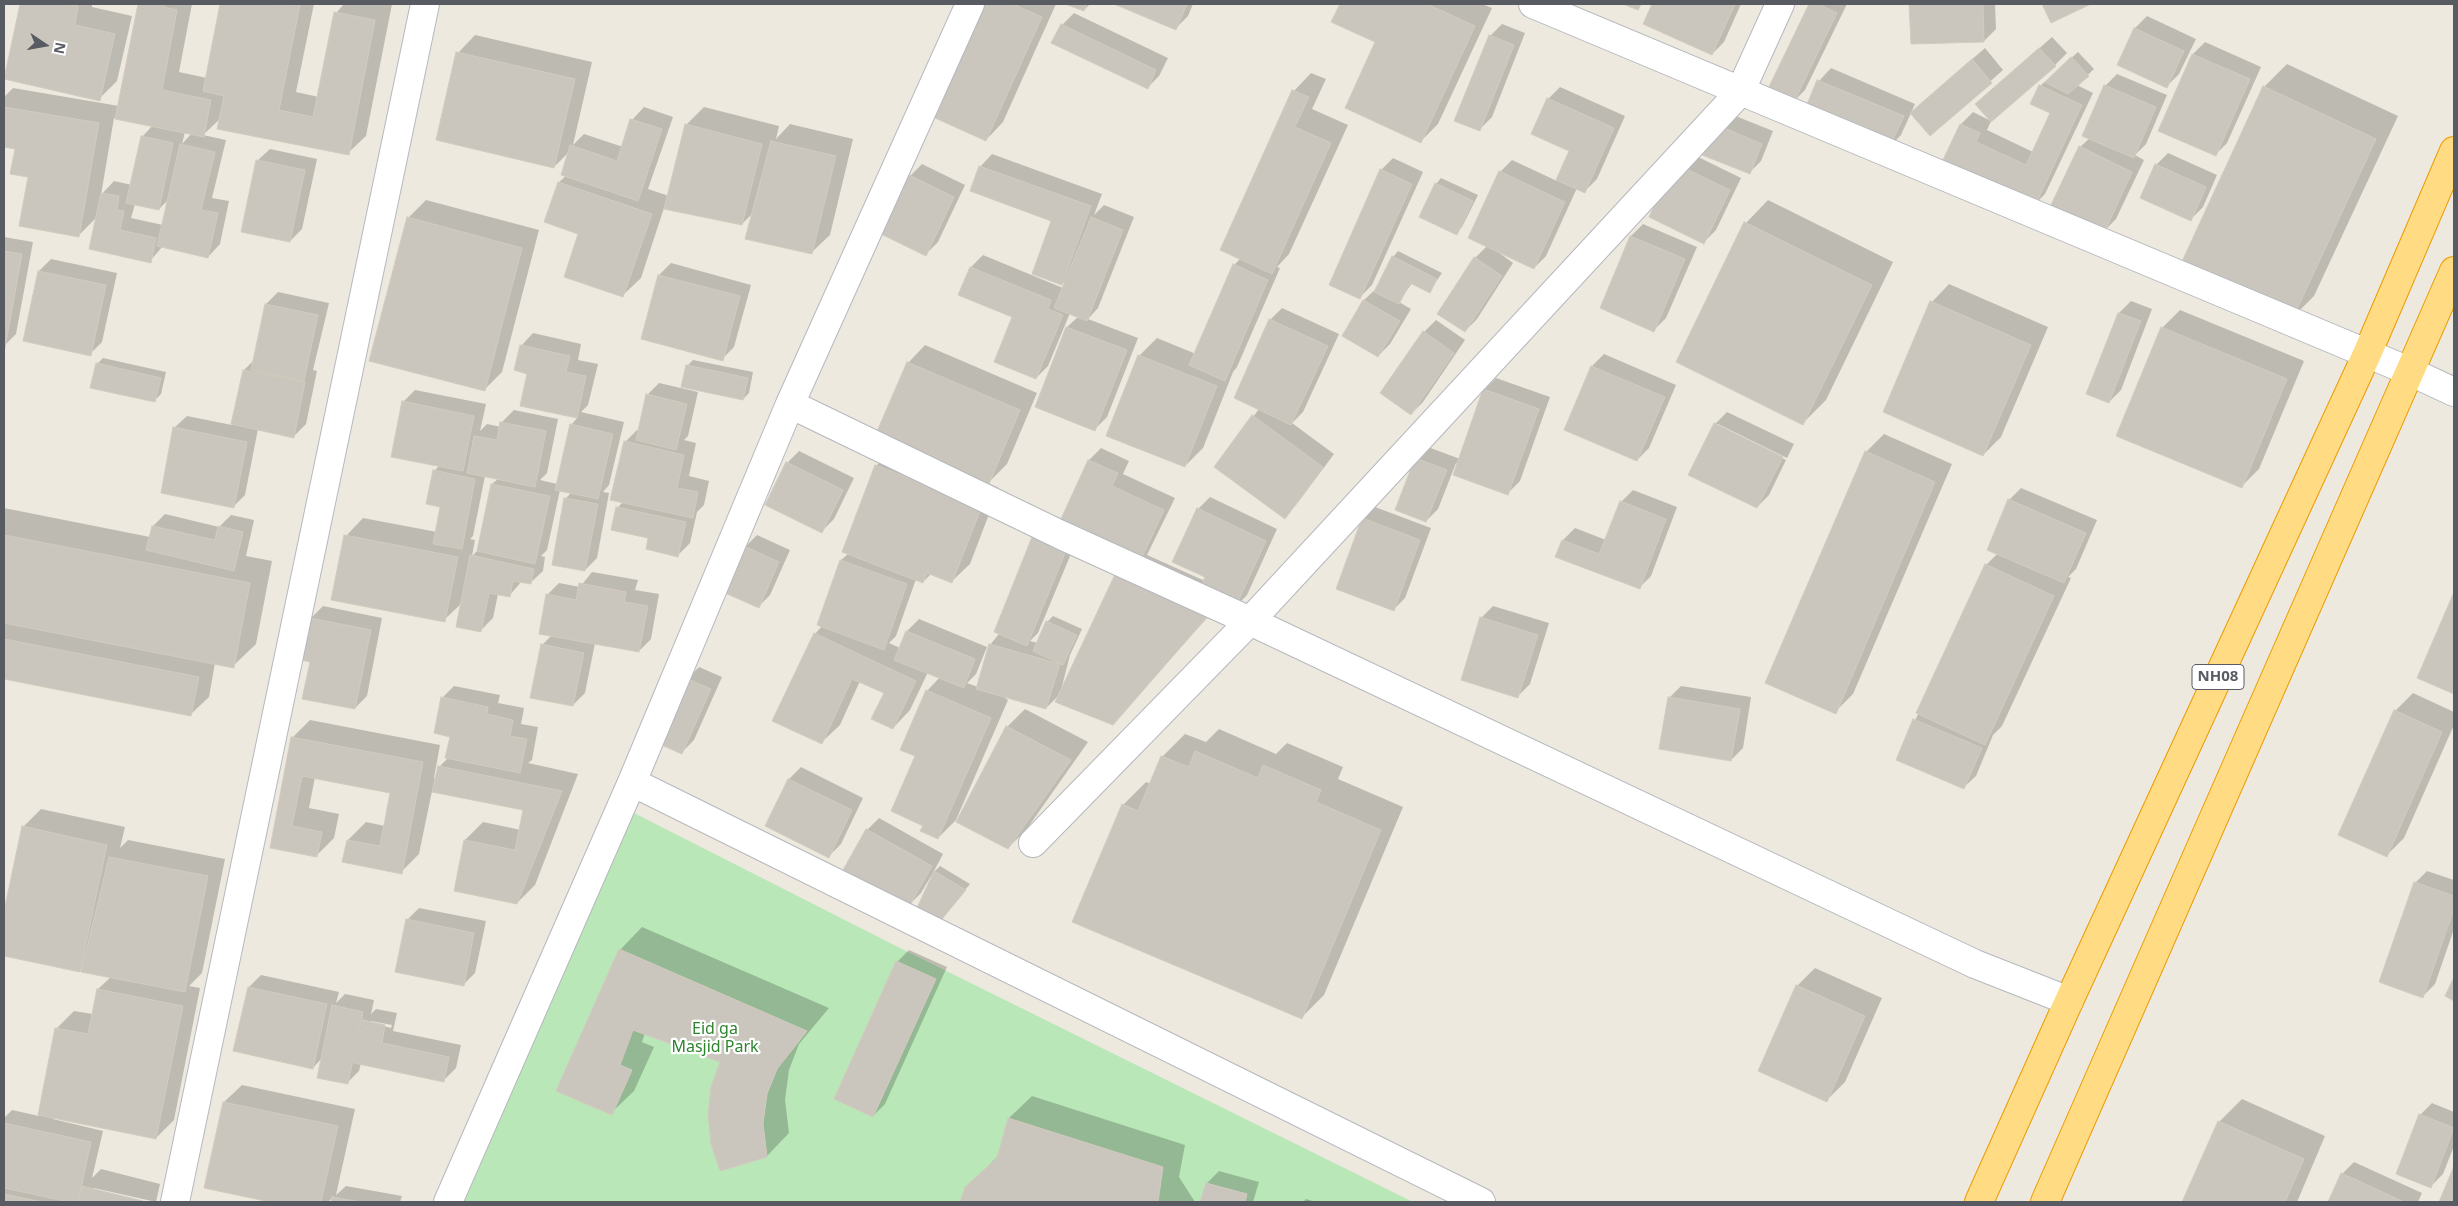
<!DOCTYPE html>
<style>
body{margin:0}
#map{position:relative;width:2458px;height:1206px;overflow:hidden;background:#ede9df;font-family:"Noto Sans",sans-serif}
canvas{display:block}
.frame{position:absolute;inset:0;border:5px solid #585c62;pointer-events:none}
.north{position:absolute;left:20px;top:20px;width:50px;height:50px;-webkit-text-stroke:4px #fff;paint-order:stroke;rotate:102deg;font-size:14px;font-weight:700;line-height:20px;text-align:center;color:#585c62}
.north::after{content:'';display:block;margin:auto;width:18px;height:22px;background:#585c62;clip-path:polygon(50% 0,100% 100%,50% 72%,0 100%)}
</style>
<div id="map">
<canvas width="2458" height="1206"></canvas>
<div class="frame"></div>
<div class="north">N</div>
</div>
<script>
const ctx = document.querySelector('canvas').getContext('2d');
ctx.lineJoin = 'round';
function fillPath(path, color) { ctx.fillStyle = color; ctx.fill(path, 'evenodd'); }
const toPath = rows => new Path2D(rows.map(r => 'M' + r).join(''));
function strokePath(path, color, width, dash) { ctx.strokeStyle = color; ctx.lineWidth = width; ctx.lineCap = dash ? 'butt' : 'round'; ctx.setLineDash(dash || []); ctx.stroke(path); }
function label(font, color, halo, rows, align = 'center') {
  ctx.font = font + ' "Noto Sans",sans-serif'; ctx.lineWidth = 4.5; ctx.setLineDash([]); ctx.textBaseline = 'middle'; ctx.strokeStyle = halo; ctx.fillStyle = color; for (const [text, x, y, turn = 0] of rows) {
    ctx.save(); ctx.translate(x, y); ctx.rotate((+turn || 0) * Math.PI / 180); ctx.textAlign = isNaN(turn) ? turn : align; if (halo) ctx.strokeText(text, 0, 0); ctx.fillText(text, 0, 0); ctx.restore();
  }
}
fillPath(toPath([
 [634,813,900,948,1413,1202,464,1202]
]), '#b9e7b8');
fillPath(toPath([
 [21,4,92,4,92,7,132,16,117,81,99,99,5,78],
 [139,4,192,4,179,72,207,78,221,4,314,4,296,92,319,97,336,13,344,4,392,4,366,136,348,153,221,118,203,135,226,140,212,198,229,201,220,244,208,257,163,246,150,261,97,217,79,235,29,176,16,148,4,146,4,97,13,88,119,106],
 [114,118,153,125,142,137,132,185,114,181,101,195],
 [185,132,192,133,182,144],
 [169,199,163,225,131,218,135,204,159,209],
 [986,4,1056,4,1003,122,986,140,935,117],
 [1068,4,1090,4,1084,10],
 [1117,4,1193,4,1188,16,1176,28],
 [1341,4,1482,4,1492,8,1438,124,1421,141,1377,42,1333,21],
 [1653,4,1741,4,1724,42,1712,54,1645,24],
 [1810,4,1847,4,1805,90,1793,102,1769,90],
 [1911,4,1995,4,1996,29,1984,41,1912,43],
 [1074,13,1168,58,1159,76,1147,88,1062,25],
 [2147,16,2196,39,2179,74,2167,86,2119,65,2135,28],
 [1502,24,1525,33,1492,117,1480,129,1490,36],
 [475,35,592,62,573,145,584,134,623,147,632,120,644,107,673,117,648,189,669,196,686,125,704,107,779,126,776,139,790,124,853,139,830,235,812,252,754,212,742,224,664,208,641,278,623,295,580,233,559,182,566,176,570,151,554,167,458,53],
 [2052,37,2067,53,2055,65,1977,104],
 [2205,42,2261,67,2227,143,2215,155,2160,130,2193,54],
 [1985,48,2003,70,1930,135,1924,101],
 [2078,52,2094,69,2077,85,2093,93,2045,194,2033,206,1942,164,1961,124,1973,112,1991,121,1987,130,2033,152,2051,112,2040,86],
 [2287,64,2398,116,2314,296,2291,319,2264,87],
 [1831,68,1915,104,1901,135,1889,147,1806,112,1819,81],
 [1311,73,1326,79,1312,109,1348,125,1289,254,1277,267,1280,268,1237,367,1233,372,1203,448,1185,466,1139,356,1157,338,1196,354,1234,265,1241,258,1294,91],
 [2117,74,2167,95,2146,144,2135,155,2144,160,2116,219,2104,231,2080,147,2090,138,2084,135,2105,86],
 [1560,87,1625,116,1597,179,1585,191,1577,188,1546,256,1534,268,1494,249,1513,263,1477,319,1465,331,1475,258,1487,246,1500,172,1512,160,1557,181,1571,150,1548,99],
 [1728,113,1773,131,1761,161,1749,173,1704,155],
 [270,149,317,159,302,229,290,241,257,161],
 [1688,152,1741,178,1716,230,1704,242,1650,216],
 [2168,153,2217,175,2203,207,2191,219,2156,165],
 [992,154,1102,194,1094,215,1104,205,1134,217,1098,308,1088,319,1138,338,1107,417,1095,429,1037,406,1067,327,1078,317,1070,313,1048,366,1036,378,1014,317,960,294,971,267,983,255,1063,288,1068,278,1062,284,1053,220,980,167],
 [1393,158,1423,172,1372,285,1360,297,1381,170],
 [922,164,965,185,938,242,926,254,910,176],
 [1441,178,1478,195,1462,227,1456,233,1436,184],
 [426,200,539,230,502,372,484,390,408,218],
 [1768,200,1893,262,1826,400,1803,423,1746,223],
 [1643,224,1697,247,1666,318,1654,330,1601,307,1631,236],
 [4,237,33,242,16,334,4,346],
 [1398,251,1442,273,1429,292,1412,283,1399,302,1411,309,1390,344,1378,356,1344,335,1364,300,1377,288,1393,257],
 [51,259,117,273,102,342,90,354,39,271],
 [671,263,751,285,734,347,722,359,659,275],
 [1949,284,2048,327,2001,437,1983,455,1932,302],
 [278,292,329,303,313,370,317,371,306,424,294,436,258,429,245,495,233,507,174,428,187,416,232,425,244,370,255,359,266,304],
 [2131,301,2152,309,2121,390,2109,402,2119,313],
 [1282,308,1339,334,1303,412,1292,423,1334,454,1296,505,1285,517,1215,467,1259,409,1270,320],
 [2180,310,2304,361,2259,469,2241,487,2162,328],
 [1436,320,1465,340,1423,402,1411,414,1424,332],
 [533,333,581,344,578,360,598,364,588,405,581,412,624,422,609,485,603,492,609,493,597,558,585,570,565,499,572,492,560,490,547,550,541,556,545,557,543,571,530,583,522,581,509,596,498,594,493,618,481,630,462,603,444,620,346,536,363,518,437,532,442,506,434,471,440,465,403,402,415,390,486,404,480,431,487,424,501,427,502,422,514,410,558,419,547,473,540,480,557,484,571,425,578,417,521,405,529,373,521,346],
 [485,476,499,478,492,484,479,549,472,556,475,540,470,539,473,536],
 [925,345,1037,393,1007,464,988,483,999,488,970,564,952,581,931,574,923,582,916,579,896,636,889,643,900,648,907,631,919,619,987,647,976,674,967,683,978,687,990,645,1079,534,1082,527,1063,518,1089,460,1101,448,1129,461,1123,474,1175,498,1147,555,1205,581,1207,577,1198,509,1210,497,1277,529,1247,595,1235,607,1222,601,1113,724,1060,694,1046,708,1001,695,1008,700,956,820,938,838,925,825,916,755,927,691,940,677,928,672,910,710,893,728,885,693,860,681,840,725,822,742,815,634,822,626,819,625,841,560,848,554,876,466,894,448,908,363],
 [1078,537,1119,568,1060,694,1070,655,1082,629,1053,616,1047,622,1038,643,1030,641,1038,633],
 [1604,354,1676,385,1649,448,1637,460,1566,429,1592,366],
 [103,358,166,372,161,394,155,400,97,364],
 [693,360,753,372,749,393,743,399,687,366],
 [1496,378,1550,397,1520,481,1508,493,1456,463,1438,509,1426,521,1416,459,1428,447,1460,459,1484,390],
 [659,383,698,392,688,436,684,440,696,443,689,476,709,481,704,505,697,512,690,543,678,555,650,537,617,508,623,502,625,442,637,430,639,430,647,395],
 [1727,412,1794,444,1787,458,1718,424,1718,426,1786,460,1769,495,1757,507,1715,424],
 [1884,434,1952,464,1853,694,1835,712,1866,452],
 [799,451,854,478,834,519,822,531,787,463],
 [2021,488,2097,520,2076,569,2068,577,2071,578,2002,726,1993,735,1976,776,1963,788,1897,760,1986,565,1998,553,2009,500],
 [1633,490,1677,507,1651,576,1639,588,1563,540,1575,528,1606,540,1621,502],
 [1375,507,1431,528,1405,598,1393,610,1363,519],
 [4,508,150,537,153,526,165,514,219,527,231,515,254,520,246,556,272,561,256,644,233,666,215,663,209,697,191,714,4,678],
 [757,535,790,550,770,595,758,607,745,547],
 [592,572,638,580,635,590,659,594,651,639,639,651,595,643,585,693,573,705,542,645,552,635,547,595,559,583,580,587],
 [2454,595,2454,693,2419,677],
 [323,606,382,618,367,696,355,708,311,661,311,618],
 [1493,606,1549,623,1530,684,1518,696,1481,618],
 [699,667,722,677,694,740,682,752,687,679],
 [454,686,500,695,498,703,524,708,521,724,538,727,532,760,528,763,578,774,535,885,517,903,455,890,465,840,483,822,521,830,525,809,432,791,419,854,401,872,348,840,366,822,385,826,392,792,315,777,309,808,339,814,334,838,316,856,272,847,292,738,310,720,440,745,434,778,436,779,439,767,448,758,451,736,442,698],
 [1681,686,1751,697,1743,748,1731,760,1669,698],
 [2413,693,2454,712,2454,725,2404,838,2387,855,2395,711],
 [1025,709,1088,742,1026,830,1008,848,1007,727],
 [1219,729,1276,754,1287,743,1343,767,1338,779,1403,807,1324,995,1301,1018,1123,805,1146,782,1151,784,1163,756,1185,734,1206,742],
 [801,767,863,798,841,844,829,856,766,826,789,779],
 [41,809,125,827,120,848,128,840,225,859,202,973,189,986,200,988,174,1120,156,1138,53,1117,53,1119,103,1131,92,1178,101,1169,160,1184,156,1202,94,1188,94,1190,142,1202,80,1202,80,1200,78,1202,66,1200,65,1202,4,1202,4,1118,12,1110,39,1116,57,1028,74,1011,93,1014,98,989,111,977,84,966,79,971,4,955,4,917,23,827],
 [879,818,943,854,933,873,940,866,970,884,947,912,931,876,921,893,909,905,867,830],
 [2427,871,2454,880,2454,929,2435,984,2423,996,2415,883],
 [419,908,486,921,475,973,463,985,407,920],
 [642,927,829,1008,799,1044,789,1070,785,1100,789,1133,767,1156,722,1061,645,1033,642,1042,654,1047,634,1091,611,1113,620,950],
 [909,950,947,967,885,1104,873,1116,897,962],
 [1815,968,1882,998,1845,1082,1827,1100,1797,986],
 [261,975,339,992,336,1003,345,994,374,1000,371,1014,376,1009,397,1013,393,1031,461,1045,456,1068,444,1080,361,1063,359,1071,347,1083,322,1058,313,1068,235,1050,249,987],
 [371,1021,392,1025,391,1028,371,1023],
 [242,1085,355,1109,336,1195,346,1186,402,1196,400,1202,333,1202,334,1196,328,1202,276,1202,206,1187,224,1102],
 [1032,1096,1185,1145,1179,1177,1195,1202,962,1202,966,1188,998,1156,1009,1118],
 [2242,1099,2325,1136,2297,1202,2184,1202,2219,1122],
 [2432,1103,2454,1112,2454,1146,2443,1174,2431,1186,2420,1115],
 [2354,1162,2422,1193,2418,1202,2329,1202,2342,1174],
 [1219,1171,1259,1182,1253,1202,1202,1202,1207,1183],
 [1306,1199,1316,1202,1303,1202]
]), '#0003');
const building = toPath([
 [20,4,66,4,78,6,75,25,115,34,100,101,4,79,20,4],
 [138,4,165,4,164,7,177,10,162,90,211,100,204,137,115,119,138,4],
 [220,4,300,5,279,110,313,117,334,12,375,20,349,155,217,129,224,96,203,91,220,4],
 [985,4,1013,4,1042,17,986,141,933,117,985,4],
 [1065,4,1087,4,1084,11,1065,4],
 [1114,4,1187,4,1176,30,1114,4],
 [1340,4,1427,4,1475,26,1421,143,1345,108,1375,42,1331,22,1340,4],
 [1623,4,1641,4,1638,10,1623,4],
 [1652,4,1735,4,1712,55,1643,24,1652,4],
 [1809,4,1818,4,1837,13,1793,104,1767,91,1809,4],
 [1909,4,1983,4,1984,42,1911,44,1909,4],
 [2042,4,2088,4,2089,5,2051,23,2042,4],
 [1061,24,1156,70,1148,89,1051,43,1061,24],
 [2134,28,2184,51,2167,88,2117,65,2134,28],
 [1489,35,1514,45,1480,131,1454,121,1489,35],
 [2039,48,2056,66,1991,122,1975,104,2039,48],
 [456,52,575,79,554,168,436,140,456,52],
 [2192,54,2250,79,2216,156,2158,131,2192,54],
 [2071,57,2089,76,2068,94,2045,82,2071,57],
 [1972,59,1992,83,1930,136,1910,113,1972,59],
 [1817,80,1904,116,1889,148,1804,112,1817,80],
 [2039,85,2082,105,2034,208,1941,164,1960,124,1980,133,1976,142,2026,165,2050,113,2030,104,2039,85],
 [2104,85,2156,107,2134,158,2082,136,2104,85],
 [2263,86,2376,139,2292,320,2179,268,2263,86],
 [1292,90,1309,97,1295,127,1331,143,1272,274,1220,250,1292,90],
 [1547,98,1614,128,1585,193,1556,180,1569,151,1531,134,1547,98],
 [4,107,99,123,79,237,19,226,28,177,10,174,15,149,4,147,4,107],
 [630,119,662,129,638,201,561,175,570,145,617,161,630,119],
 [685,124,762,144,742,225,664,209,685,124],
 [1715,124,1762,144,1750,174,1702,155,1715,124],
 [141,136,173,143,159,210,126,203,141,136],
 [771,141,836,156,812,254,745,239,771,141],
 [180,144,215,152,201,210,218,213,208,258,157,246,180,144],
 [2079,146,2132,172,2104,233,2050,207,2079,146],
 [256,160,305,170,290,242,241,232,256,160],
 [1674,163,1730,190,1704,244,1649,217,1674,163],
 [2155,164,2206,187,2191,221,2140,198,2155,164],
 [979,166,1091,206,1062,285,1032,274,1051,221,970,191,979,166],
 [1380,169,1412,184,1360,299,1329,285,1380,169],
 [1499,171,1565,202,1534,269,1468,238,1499,171],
 [909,175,954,197,926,256,881,234,909,175],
 [558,182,652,214,623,297,564,277,578,234,544,222,558,182],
 [1435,183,1473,201,1457,235,1419,217,1435,183],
 [101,193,119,196,117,210,124,211,120,230,156,238,151,263,89,249,101,193],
 [407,217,522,248,485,391,369,361,407,217],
 [1091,217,1123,230,1087,321,1054,308,1091,217],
 [1744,222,1872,285,1803,425,1676,362,1744,222],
 [1630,236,1685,259,1654,332,1600,308,1630,236],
 [4,251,22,254,5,348,4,348,4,251],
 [1392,256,1437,279,1430,293,1410,283,1399,304,1374,292,1392,256],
 [1474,257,1502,276,1465,332,1437,314,1474,257],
 [1233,264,1268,280,1225,381,1189,365,1233,264],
 [970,267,1051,300,1048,309,1063,315,1036,379,994,362,1012,317,958,295,970,267],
 [38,271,106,285,91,356,23,341,38,271],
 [658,275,740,296,723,361,641,339,658,275],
 [1363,300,1400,321,1378,357,1342,336,1363,300],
 [1930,301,2031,345,1983,456,1883,412,1930,301],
 [265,304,318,315,304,381,251,370,265,304],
 [2118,313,2141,321,2109,403,2086,394,2118,313],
 [1269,319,1328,346,1291,425,1234,398,1269,319],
 [1066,327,1127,350,1095,431,1035,407,1066,327],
 [2161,327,2287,379,2242,488,2116,436,2161,327],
 [1423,331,1454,353,1411,415,1380,393,1423,331],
 [520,345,570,356,566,372,586,376,577,418,520,406,527,374,514,370,520,345],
 [1138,355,1217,386,1185,467,1106,436,1138,355],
 [907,362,1020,410,989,484,875,436,907,362],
 [96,363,161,378,155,402,90,388,96,363],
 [686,365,748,378,743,400,681,387,686,365],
 [1591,366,1665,397,1637,461,1564,430,1591,366],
 [243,370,305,382,294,438,231,424,243,370],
 [1483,389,1539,409,1508,495,1453,475,1483,389],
 [646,394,687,404,676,450,636,440,646,394],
 [402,401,474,416,463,471,391,457,402,401],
 [1252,415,1323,467,1285,519,1214,467,1252,415],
 [500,422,546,431,535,487,467,473,474,436,497,440,500,422],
 [1714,423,1783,457,1757,508,1688,475,1714,423],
 [570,424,613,434,598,499,555,490,570,424],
 [173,427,247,442,234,508,161,493,173,427],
 [624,441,684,455,677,488,698,492,693,518,610,500,624,441],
 [1865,451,1935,482,1836,714,1765,683,1865,451],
 [1415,458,1447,470,1426,522,1395,510,1415,458],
 [1088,460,1118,473,1112,486,1164,510,1138,566,1076,538,1081,528,1061,519,1088,460],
 [786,462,843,490,822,533,765,505,786,462],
 [875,465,982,506,952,583,927,573,923,583,842,552,875,465],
 [433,470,475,479,462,549,433,544,440,507,426,504,433,470],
 [491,484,550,496,535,564,477,551,491,484],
 [564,498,598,504,585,571,552,565,564,498],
 [2008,499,2086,533,2064,583,1987,550,2008,499],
 [1620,501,1666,519,1640,589,1555,557,1562,540,1599,554,1620,501],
 [616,507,686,522,678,557,646,549,648,538,611,530,616,507],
 [1197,508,1266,541,1235,608,1199,591,1205,577,1172,562,1197,508],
 [1362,518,1420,540,1394,611,1336,589,1362,518],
 [152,526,215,540,218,526,243,532,234,571,146,550,152,526],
 [1034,532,1068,546,1027,646,994,632,1034,532],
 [4,535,250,583,234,668,4,623,4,535],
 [344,535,458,557,445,622,331,600,344,535],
 [744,546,779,562,759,608,723,592,744,546],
 [470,555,534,569,531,584,513,581,510,597,489,593,481,632,456,627,470,555],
 [840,560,907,584,884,650,817,625,840,560],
 [1985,564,2054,596,1985,745,1916,713,1985,564],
 [1118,568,1213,610,1113,725,1055,702,1118,568],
 [579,583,626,592,624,602,648,606,639,652,539,634,546,594,576,600,579,583],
 [2454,592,2454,694,2417,678,2454,592],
 [1480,617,1538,635,1518,698,1461,680,1480,617],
 [310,618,371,630,355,709,302,699,310,662,302,660,310,618],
 [1046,621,1077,635,1063,665,1033,651,1046,621],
 [906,631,975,659,964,688,894,660,906,631],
 [814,633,916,681,893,729,871,719,884,693,852,679,822,744,772,721,814,633],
 [4,639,199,677,191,716,4,679,4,639],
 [541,644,584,653,573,706,530,698,541,644],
 [989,644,1060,664,1046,709,976,689,989,644],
 [686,678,711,689,682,754,657,743,686,678],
 [926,690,991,718,938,839,920,831,923,826,891,811,915,756,900,750,926,690],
 [441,697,488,707,487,714,513,720,510,736,527,739,520,773,445,758,450,737,434,733,441,697],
 [1668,697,1740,709,1731,761,1659,749,1668,697],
 [2394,710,2442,732,2387,857,2338,835,2394,710],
 [1913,719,1982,748,1964,789,1896,760,1913,719],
 [1006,726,1071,760,1008,849,956,822,1006,726],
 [291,737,423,762,402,874,342,862,347,840,380,846,390,793,302,776,292,826,322,832,317,857,270,848,291,737],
 [1195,751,1258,778,1263,765,1321,790,1316,802,1381,830,1302,1019,1072,922,1122,804,1138,811,1161,756,1189,767,1195,751],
 [438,766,562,791,517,904,454,891,464,840,515,850,523,810,432,792,438,766],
 [788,779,852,810,829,858,765,826,788,779],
 [22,826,107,845,80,972,4,956,4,911,22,826],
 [866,829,932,866,909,907,843,870,866,829],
 [109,857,208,876,185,992,81,972,109,857],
 [934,871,966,890,942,919,916,910,934,871],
 [2414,882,2454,896,2454,909,2423,998,2379,982,2414,882],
 [406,919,474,933,464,986,395,972,406,919],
 [619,949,807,1031,777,1069,767,1094,763,1123,767,1157,720,1171,711,1144,708,1114,711,1087,720,1062,633,1030,620,1065,632,1070,612,1115,556,1091,619,949],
 [896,961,936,979,873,1117,834,1099,896,961],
 [2454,977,2454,1001,2445,996,2454,977],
 [1796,985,1865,1016,1827,1102,1758,1071,1796,985],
 [248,987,327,1004,313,1069,233,1051,248,987],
 [97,989,183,1006,156,1139,38,1115,55,1028,88,1034,97,989],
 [332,1005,363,1012,348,1084,317,1078,332,1005],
 [363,1020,385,1025,382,1043,449,1057,444,1082,354,1063,363,1020],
 [223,1102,338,1126,321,1202,270,1202,204,1188,223,1102],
 [2419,1114,2454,1128,2431,1188,2396,1174,2419,1114],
 [1008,1118,1163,1167,1158,1202,960,1202,965,1187,997,1158,1008,1118],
 [2218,1121,2304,1159,2285,1202,2182,1202,2218,1121],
 [4,1123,91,1142,78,1202,69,1202,4,1188,4,1123],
 [2454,1166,2454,1202,2439,1202,2454,1166],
 [2341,1173,2404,1202,2328,1202,2341,1173],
 [1206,1183,1247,1194,1245,1202,1200,1202,1206,1183],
 [82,1186,143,1201,143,1202,78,1202,82,1186],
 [4,1194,42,1202,4,1202,4,1194],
 [332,1197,360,1202,331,1202,332,1197]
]);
fillPath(building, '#cac6be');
strokePath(building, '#d2cbbd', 1);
const street = toPath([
 [1533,4,2409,371,2454,392],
 [790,404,1061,535,1250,621,1975,964,2069,1001],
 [632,782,1481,1202],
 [1033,843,1250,621,1740,92,1780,4],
 [448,1202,632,782,790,404,970,4]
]);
const secondary = toPath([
 [175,1202,425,4]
]);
const highway = toPath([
 [1979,1202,2069,1001,2367,354,2454,151],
 [2045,1202,2454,271]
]);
strokePath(street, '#b5b8bd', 30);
strokePath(secondary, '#b5b9c0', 30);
strokePath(highway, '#eb9b00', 30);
strokePath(street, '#fff', 28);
strokePath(secondary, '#fff', 28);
strokePath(highway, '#ffdc83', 28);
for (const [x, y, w] of [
 [2218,677,52]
]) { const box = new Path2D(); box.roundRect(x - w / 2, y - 12.5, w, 25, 4); ctx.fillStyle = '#fff'; ctx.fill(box); strokePath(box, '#585c62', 1); }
label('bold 15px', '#585c62', null, [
 ["NH08",2218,677]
]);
label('16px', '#2d842e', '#fff', [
 ["Eid ga",715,1029],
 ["Masjid Park",715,1047]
]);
</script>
